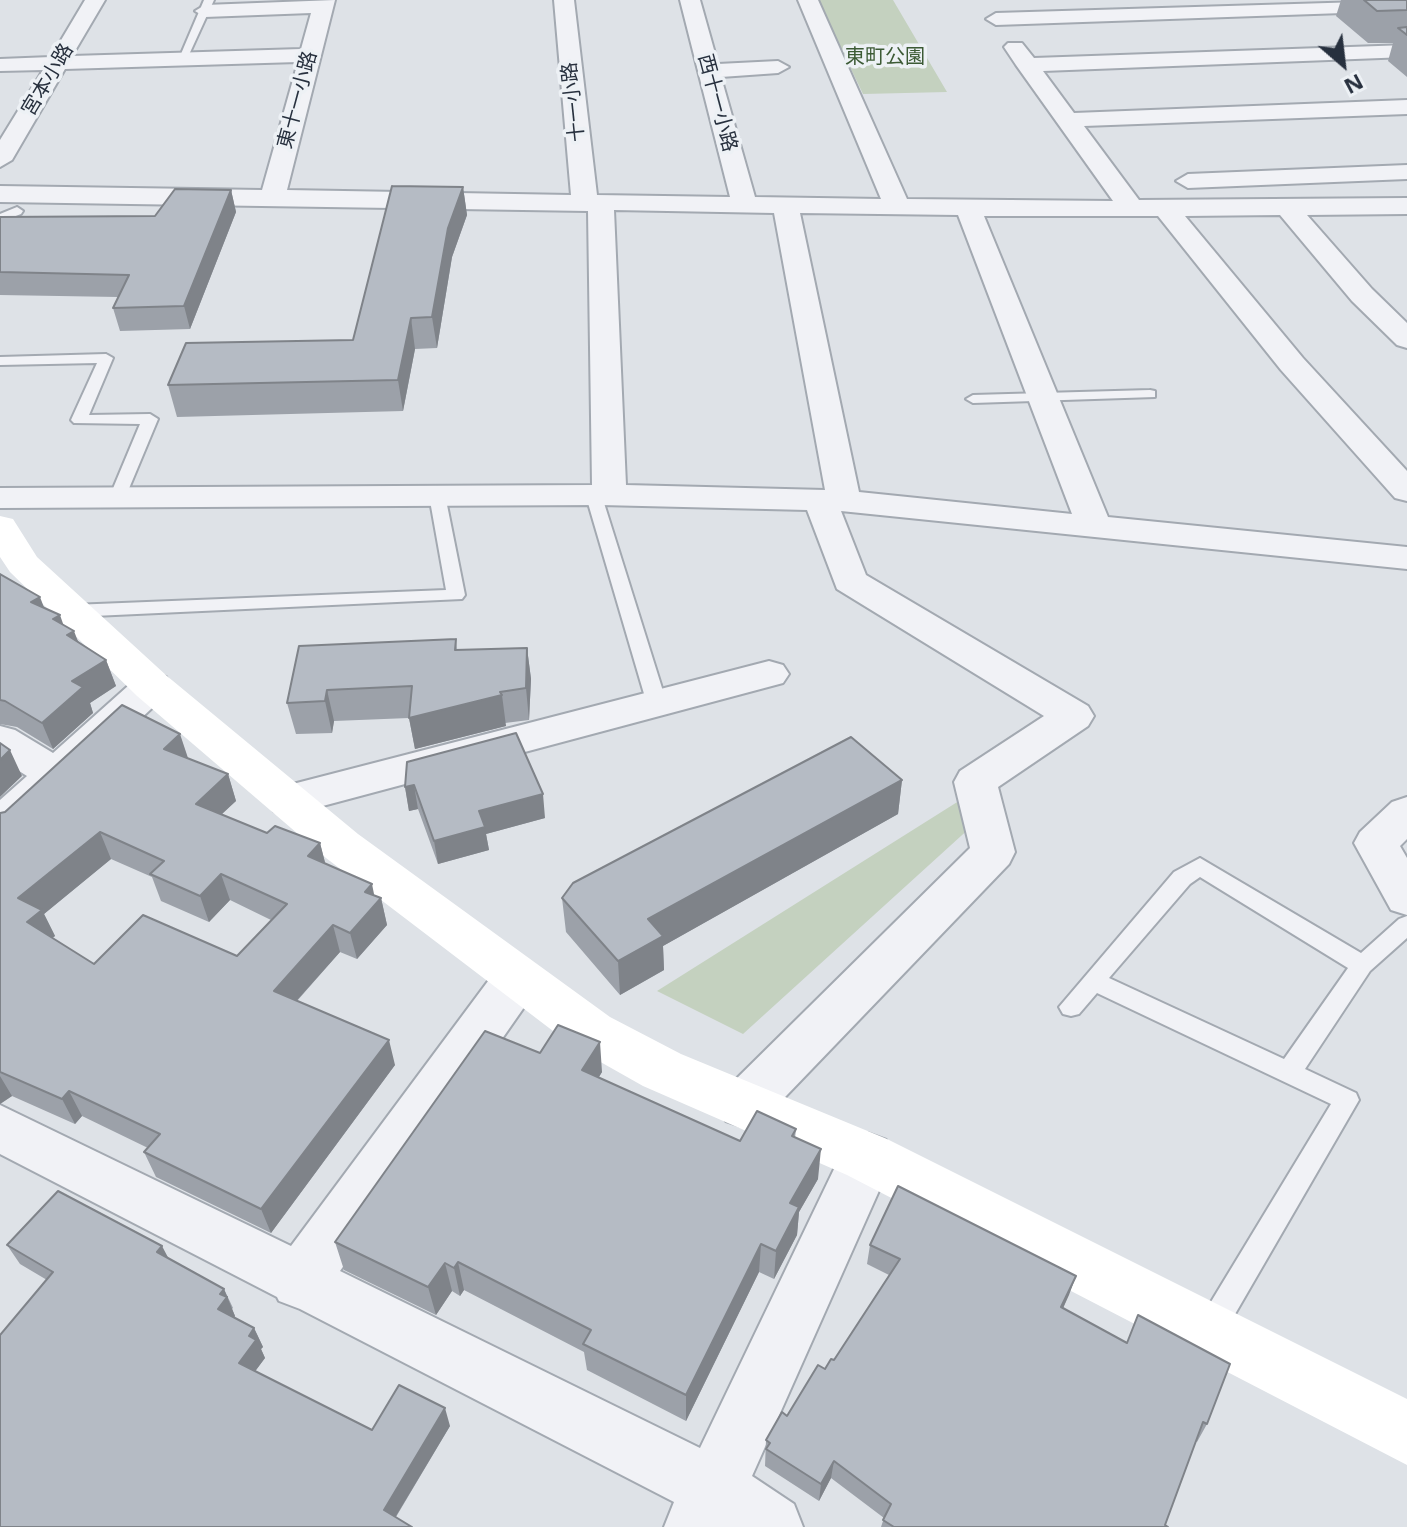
<!DOCTYPE html>
<meta charset="utf-8">
<style>
body{margin:0}
#map{position:relative;width:1407px;height:1527px;overflow:hidden;background:#dee2e7;font-family:"Open Sans",sans-serif}
canvas{display:block}
.north{position:absolute;left:1303px;top:24px;width:80px;height:80px;-webkit-text-stroke:6px #edf1f5;paint-order:stroke;rotate:152deg;font-size:22px;font-weight:700;line-height:32px;text-align:center;color:#27303e}
.north::after{content:'';display:block;margin:auto;width:28px;height:36px;background:#27303e;clip-path:polygon(50% 0,100% 100%,50% 72%,0 100%)}
</style>
<div id="map">
<canvas width="1407" height="1527"></canvas>
<div class="north">N</div>
</div>
<script>
const ctx = document.querySelector('canvas').getContext('2d');
ctx.lineJoin = 'round';
function fillPath(path, color) { ctx.fillStyle = color; ctx.fill(path, 'evenodd'); }
const toPath = rows => new Path2D(rows.map(r => 'M' + r).join(''));
function strokePath(path, color, width, dash) { ctx.strokeStyle = color; ctx.lineWidth = width; ctx.lineCap = dash ? 'butt' : 'round'; ctx.setLineDash(dash || []); ctx.stroke(path); }
function label(font, color, halo, rows, align = 'center') {
  ctx.font = font + ' "Open Sans","Noto Sans JP",sans-serif'; ctx.lineWidth = 7; ctx.setLineDash([]); ctx.textBaseline = 'middle'; ctx.strokeStyle = halo; ctx.fillStyle = color; for (const [text, x, y, turn = 0] of rows) {
    ctx.save(); ctx.translate(x, y); ctx.rotate((+turn || 0) * Math.PI / 180); ctx.textAlign = isNaN(turn) ? turn : align; if (halo) ctx.strokeText(text, 0, 0); ctx.fillText(text, 0, 0); ctx.restore();
  }
}
fillPath(toPath([
 [818,0,893,0,947,92,863,94],
 [970,794,972,826,743,1034,657,991]
]), '#c4d1bf');
const lane = toPath([
 [204,0,214,0,187,59,178,61,204,0],
 [17,207,23,211,21,214,0,222,0,214,17,207],
 [106,354,113,358,89,415,150,414,158,419,125,498,117,503,109,498,140,424,74,423,71,420,97,363,0,365,0,357,106,354],
 [1150,390,1155,391,1155,397,973,403,966,399,973,395,1150,390],
 [437,490,445,495,465,595,462,599,72,617,63,611,72,605,446,590,429,495,437,490],
 [601,490,609,495,604,503,667,704,657,710,647,704,588,503,595,492,601,490],
 [1200,858,1361,953,1399,919,1407,916,1407,938,1370,971,1305,1069,1356,1093,1359,1100,1220,1340,1210,1343,1200,1340,1196,1330,1200,1320,1331,1104,1097,993,1079,1014,1071,1016,1063,1014,1059,1007,1174,872,1200,858],
 [1200,877,1348,968,1284,1059,1109,978,1190,884,1200,877]
]);
const street = toPath([
 [85,0,105,0,72,56,301,49,311,13,205,17,195,11,205,5,335,0,287,190,571,195,554,0,574,0,597,195,730,197,680,0,700,0,718,64,778,61,789,67,778,73,721,77,755,197,881,199,798,0,818,0,907,199,1113,201,1016,65,1004,47,1008,43,1022,43,1034,58,1407,45,1407,57,1043,71,1074,113,1407,100,1407,114,1084,126,1139,200,1407,198,1407,214,1307,215,1372,289,1407,323,1407,348,1397,345,1352,301,1280,215,1185,216,1303,358,1407,471,1407,501,1395,498,1281,370,1158,216,984,216,1108,517,1407,547,1407,569,841,511,866,575,1088,706,1094,716,1088,726,998,787,1015,852,1009,864,762,1121,744,1127,726,1121,718,1105,726,1089,970,848,954,782,960,771,1044,716,837,589,807,510,601,505,0,508,0,488,592,485,588,211,0,202,0,186,262,190,298,62,65,69,12,160,0,167,0,140,43,70,0,71,0,59,51,57,85,0],
 [614,210,774,213,825,490,626,485,614,210],
 [800,213,958,215,1072,514,859,492,800,213],
 [1394,1,1404,7,1401,11,996,25,986,19,996,13,1394,1],
 [1407,165,1407,179,1188,188,1176,181,1188,174,1407,165],
 [769,661,783,665,789,674,783,683,289,815,274,811,267,800,274,789,289,785,769,661],
 [152,673,166,677,172,686,166,695,15,836,0,841,0,800,27,776,0,759,0,726,15,730,53,753,138,677,152,673],
 [1407,797,1407,839,1400,846,1407,858,1407,915,1391,910,1354,843,1360,832,1392,802,1407,797],
 [517,960,534,965,541,979,534,993,340,1271,700,1448,848,1140,867,1133,886,1140,894,1157,752,1476,794,1504,803,1527,664,1527,674,1502,300,1309,279,1301,277,1297,0,1154,0,1105,291,1246,500,965,517,960]
]);
strokePath(lane, '#a3a9b1', 4);
strokePath(street, '#a3a9b1', 4);
fillPath(lane, '#f1f2f6');
fillPath(street, '#f1f2f6');
fillPath(toPath([
 [0,516,13,519,37,557,167,676,358,834,610,1017,681,1054,887,1139,1407,1399,1407,1465,847,1175,643,1086,574,1047,326,858,137,696,10,572,0,557,0,516]
]), '#fff');
fillPath(toPath([
 [1341,0,1407,0,1407,77,1388,61,1393,43,1368,43,1336,16],
 [463,187,467,215,452,257,437,348,415,349,403,411,177,417,168,385,353,340],
 [231,190,236,212,190,329,120,331,113,308,118,297,0,295,0,217,155,216],
 [0,574,44,607,63,625,79,642,106,660,116,686,90,703,93,713,53,749,17,727,0,724],
 [456,639,457,650,527,648,531,679,529,720,505,723,506,726,415,749,409,718,334,721,332,733,296,734,287,703],
 [188,759,228,774,236,801,221,814,267,833,320,843,325,863,374,896,381,898,387,925,357,959,340,952,297,1001,395,1065,271,1233,156,1177,144,1152,148,1148,82,1116,75,1124,12,1096,0,1104,0,813],
 [111,859,152,877,161,901,209,922,230,900,271,920,237,956,94,964,52,938,55,936,44,914],
 [407,762,545,818,486,834,489,850,438,864,418,809,409,811,405,787],
 [902,780,898,814,663,946,664,970,620,995,566,932,562,898],
 [540,1053,602,1072,598,1078,740,1141,796,1129,795,1138,818,1179,799,1212,797,1235,774,1279,759,1272,686,1421,587,1370,584,1352,464,1290,460,1296,452,1291,436,1315,344,1270,335,1242],
 [7,1245,168,1258,224,1289,233,1308,232,1309,235,1316,234,1318,254,1328,263,1347,261,1349,265,1358,255,1371,372,1430,450,1426,396,1517,0,1527,47,1280,20,1264],
 [870,1245,1076,1276,1063,1308,1207,1424,1197,1442,1196,1441,1165,1525,1168,1527,881,1527,884,1518,831,1478,819,1501,765,1466,766,1440,834,1360,889,1275,867,1264]
]), '#9ca1a9');
fillPath(toPath([
 [463,187,467,215,452,257,437,348,432,317,448,228],
 [231,190,236,212,190,329,184,306],
 [411,318,415,349,403,411,398,380],
 [40,597,50,623,31,602],
 [60,615,67,635,74,631,84,657,53,619],
 [527,648,531,679,529,720,526,688],
 [106,660,116,686,90,703,93,713,53,749,42,723,72,681],
 [327,690,334,721,332,733,325,701],
 [502,695,506,726,415,749,409,718],
 [180,734,189,761,164,749],
 [10,750,22,776,0,797,0,760],
 [228,774,236,801,205,830,196,804],
 [902,780,898,814,663,946,664,970,620,995,618,961,648,919],
 [414,785,418,809,409,811,405,787],
 [543,794,545,818,486,834,489,850,438,864,434,841,479,811],
 [100,832,111,859,44,914,55,936,40,948,27,922,18,898],
 [320,843,327,870,308,856],
 [221,874,230,900,209,922,200,896],
 [372,884,376,904,381,898,387,925,357,959,350,933,365,892],
 [333,925,340,952,282,1017,274,991],
 [389,1040,395,1065,271,1233,261,1209],
 [600,1042,602,1072,585,1100,582,1070],
 [0,1076,12,1096,0,1104],
 [69,1091,82,1116,75,1124,62,1099],
 [821,1149,818,1179,799,1212,797,1235,774,1279,776,1251,790,1203],
 [761,1244,759,1272,686,1421,686,1395],
 [162,1246,172,1265,157,1252],
 [458,1262,464,1290,460,1296,454,1268],
 [445,1263,452,1291,436,1315,428,1287],
 [1076,1276,1069,1295,1055,1326,1061,1307],
 [224,1289,235,1316,227,1328,218,1309,220,1294],
 [254,1328,263,1347,261,1349,265,1358,248,1381,239,1363,249,1336],
 [445,1408,450,1426,390,1526,384,1510],
 [834,1461,831,1478,819,1501,821,1484]
]), '#7f8389');
const building = toPath([
 [1364,0,1407,0,1407,10,1377,11,1364,0],
 [1407,27,1407,35,1398,28,1407,27],
 [392,186,463,187,448,228,432,317,411,318,398,380,168,385,186,343,353,340,392,186],
 [175,189,231,190,184,306,113,308,129,275,0,272,0,217,155,216,175,189],
 [0,574,40,597,31,602,60,615,53,619,74,631,67,635,106,660,72,681,83,687,42,723,5,701,0,700,0,574],
 [456,639,455,650,527,648,526,688,500,692,502,695,409,718,412,686,327,690,325,701,287,703,299,646,456,639],
 [122,705,180,734,164,749,228,774,196,804,267,833,275,826,320,843,308,856,372,884,365,892,381,898,350,933,333,925,274,991,389,1040,261,1209,144,1152,160,1134,69,1091,62,1099,0,1072,0,813,5,812,122,705],
 [100,832,164,861,150,874,200,896,221,874,287,904,237,956,143,915,94,964,27,922,42,910,18,898,100,832],
 [516,733,543,794,479,811,485,827,434,841,414,785,405,787,407,762,516,733],
 [851,737,902,780,648,919,663,936,618,961,562,898,573,883,851,737],
 [0,743,10,750,0,760,0,743],
 [558,1025,600,1042,582,1070,740,1141,757,1111,796,1129,792,1136,821,1149,790,1203,799,1207,776,1251,761,1244,686,1395,583,1344,591,1330,458,1262,454,1268,445,1263,428,1287,335,1242,485,1031,540,1053,558,1025],
 [898,1186,1076,1276,1061,1307,1127,1343,1138,1315,1230,1364,1207,1424,1203,1422,1165,1525,1168,1527,894,1527,883,1520,891,1504,834,1461,821,1484,766,1449,770,1443,766,1440,782,1412,787,1416,818,1365,825,1369,831,1359,834,1360,900,1259,870,1245,898,1186],
 [58,1191,162,1246,157,1252,224,1289,220,1294,227,1297,218,1309,254,1328,249,1336,256,1340,239,1363,372,1430,399,1385,445,1408,384,1510,412,1527,0,1527,0,1335,53,1272,7,1245,58,1191]
]);
fillPath(building, '#b5bbc4');
strokePath(building, '#7f8389', 2);
label('20px', '#3c5a35', '#edf1f5', [
 ["東町公園",885,57]
]);
label('20px', '#27303e', '#edf1f5', [
 ["宮本小路",48,80,-59],
 ["東十一小路",298,100,-75],
 ["十一小路",574,102,-96],
 ["西十一小路",717,103,75]
]);
</script>
